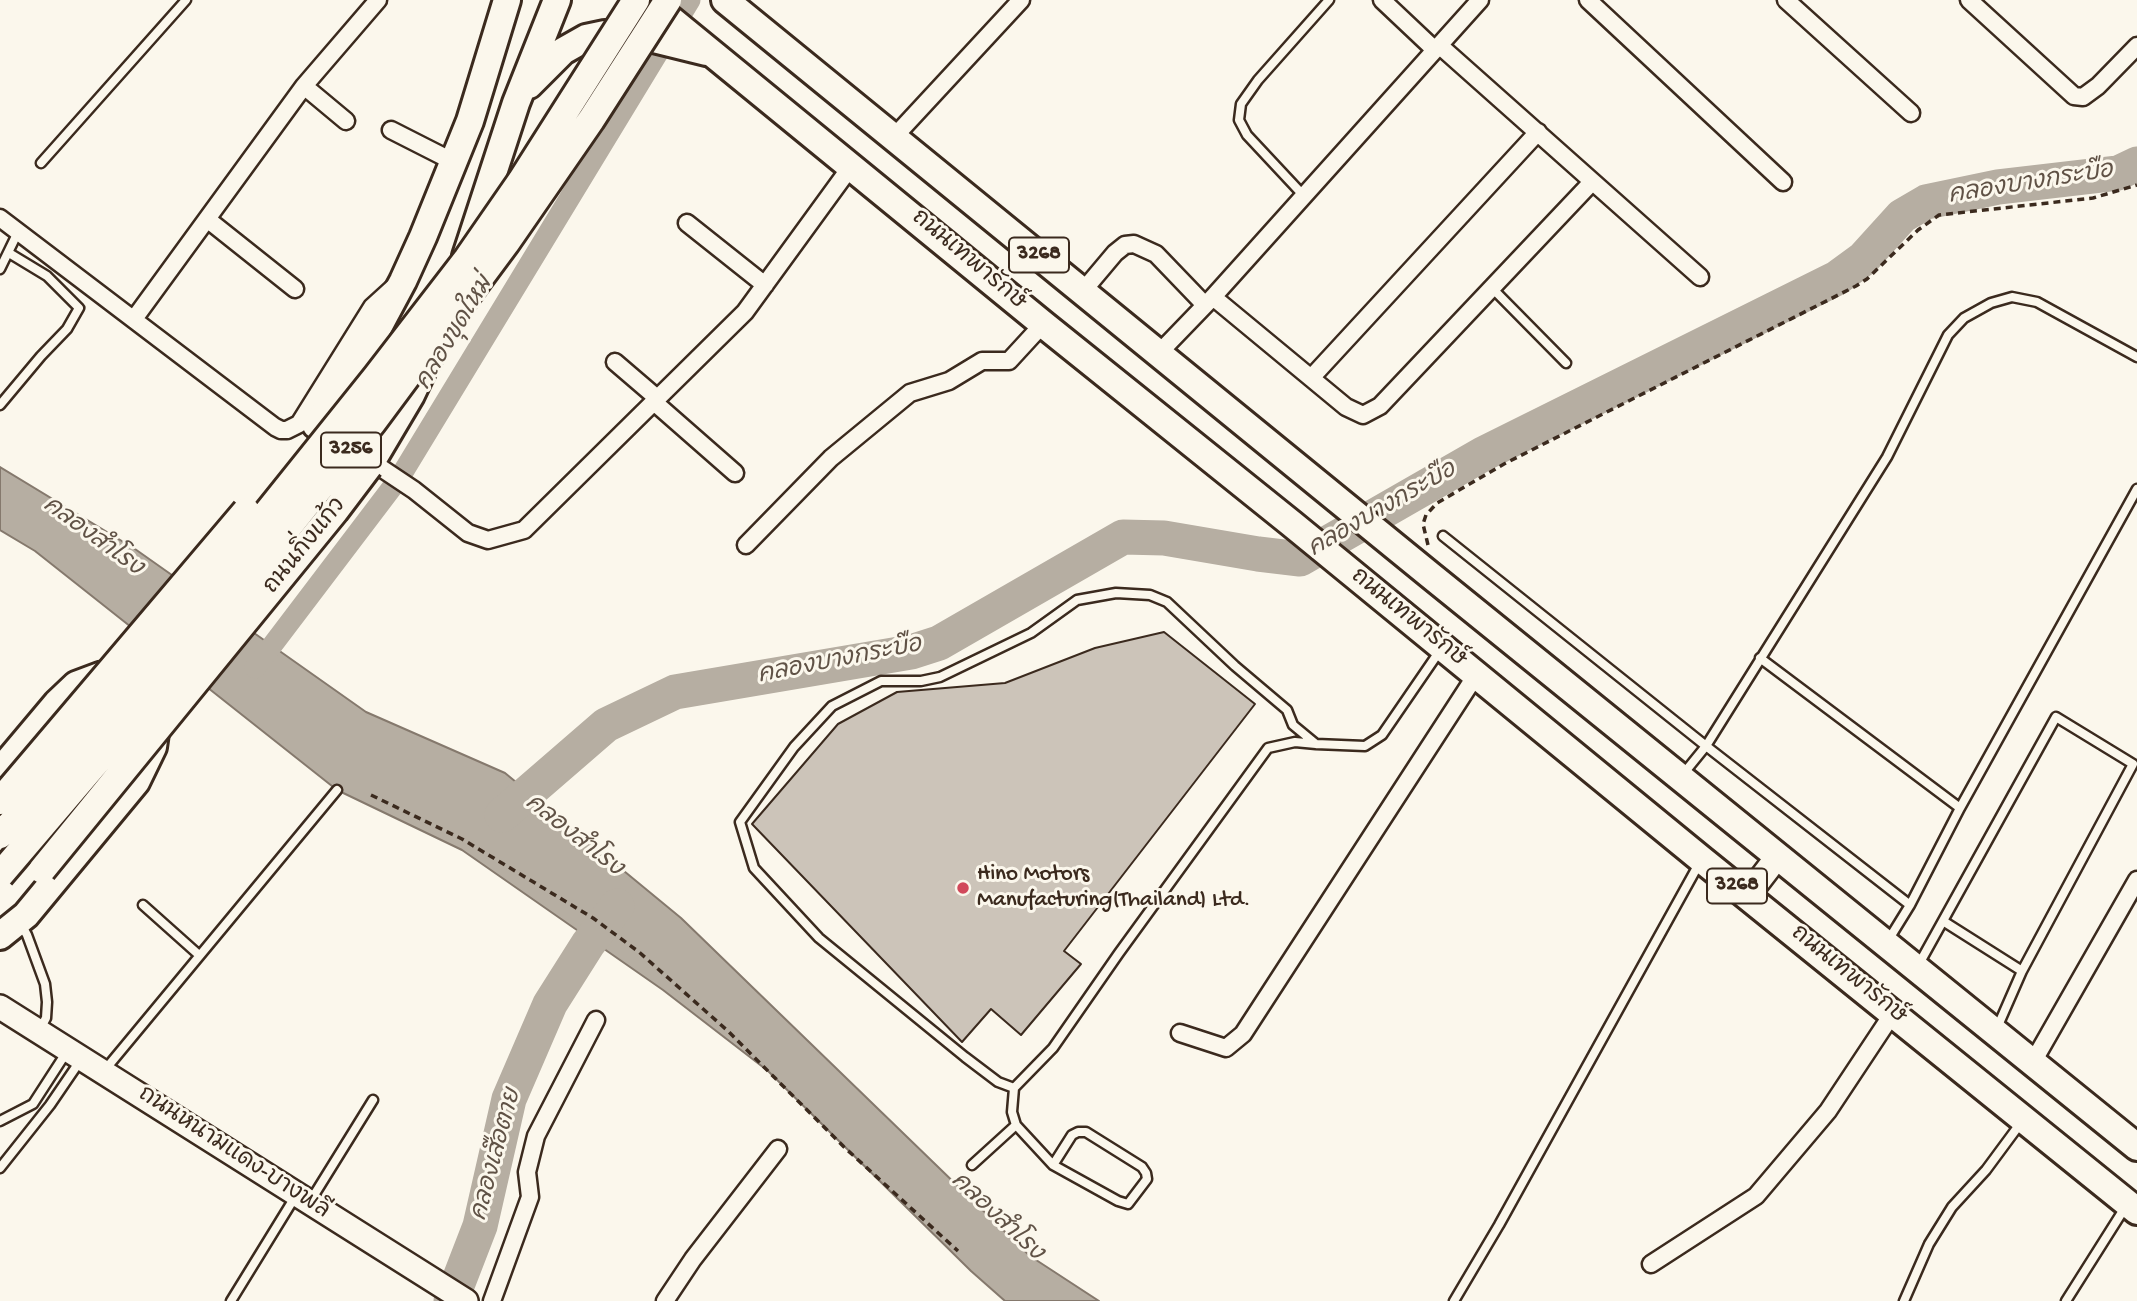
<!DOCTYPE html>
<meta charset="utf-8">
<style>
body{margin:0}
canvas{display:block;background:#fbf7ec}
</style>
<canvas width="2137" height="1301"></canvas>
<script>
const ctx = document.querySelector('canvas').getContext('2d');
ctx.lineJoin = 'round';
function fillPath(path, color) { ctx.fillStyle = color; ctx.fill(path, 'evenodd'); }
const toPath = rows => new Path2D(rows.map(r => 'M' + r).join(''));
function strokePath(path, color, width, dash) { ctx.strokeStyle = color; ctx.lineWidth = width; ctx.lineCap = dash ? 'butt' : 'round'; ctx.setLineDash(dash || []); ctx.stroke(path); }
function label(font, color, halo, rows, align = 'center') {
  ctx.font = font + ' "Gochi Hand","Playpen Sans Thai",sans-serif'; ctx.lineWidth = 6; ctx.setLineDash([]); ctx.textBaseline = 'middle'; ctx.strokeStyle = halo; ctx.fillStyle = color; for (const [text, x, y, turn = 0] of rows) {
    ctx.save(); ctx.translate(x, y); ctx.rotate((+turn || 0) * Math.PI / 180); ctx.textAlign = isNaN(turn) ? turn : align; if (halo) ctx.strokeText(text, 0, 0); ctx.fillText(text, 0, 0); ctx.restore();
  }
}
const water = toPath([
 [0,467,135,549,366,712,505,773,681,918,1030,1256,1099,1301,1005,1301,971,1271,768,1071,663,990,462,850,337,790,35,551,0,530,0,467]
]);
fillPath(water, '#b6aea2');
strokePath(water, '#85796d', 2);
strokePath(toPath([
 [255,668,400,477,690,0]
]), '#b6aea2', 21);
strokePath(toPath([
 [502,815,606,725,675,692,911,652,939,643,1123,537,1164,538,1258,554,1300,559,1483,454,1837,278,1863,259,1902,216,1926,202,1998,187,2118,173,2137,164],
 [451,1301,480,1226,509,1099,550,1004,588,944,617,906]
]), '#b6aea2', 35);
const building = toPath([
 [1164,632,1255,704,1064,951,1081,964,1021,1035,991,1009,962,1042,752,824,838,724,897,692,1005,683,1095,648,1164,632]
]);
fillPath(building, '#ccc4b9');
strokePath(building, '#3b2a1e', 2);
const service = toPath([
 [41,163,186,0],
 [1304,196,1247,135,1239,120,1241,104,1258,80,1329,0],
 [0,269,18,232],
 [1492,288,1566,363],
 [0,405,41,356,67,329,79,308,47,276,9,253],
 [1443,536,1706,746,1910,905],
 [1760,658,1960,808],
 [1316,744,1293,725,1287,710,1235,666,1167,602,1150,595,1116,593,1077,600,1031,633,940,677,921,681,881,681,832,706,794,747,740,822,754,868,819,938,965,1057,998,1082,1014,1088,1053,1048,1119,953,1268,748,1295,742,1316,744,1365,746,1382,735,1441,649],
 [1684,773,1706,746,1887,457,1948,335,1964,318,1991,303,2012,297,2037,302,2137,357],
 [143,905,199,955],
 [1943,921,2022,971],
 [22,926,27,935,45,984,47,1002,46,1018,40,1029],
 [1889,939,1910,905,1960,808,2137,489],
 [1919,964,2056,717,2133,764,2022,971,1997,1028],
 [104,1071,337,790],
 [1014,1088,1012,1112,1016,1125,1053,1165,1118,1201,1128,1204,1147,1179,1146,1173,1142,1167,1086,1132,1078,1132,1072,1135,1053,1165],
 [0,1121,33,1104,66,1053],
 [972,1165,1016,1125],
 [0,1168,50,1105,80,1061],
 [311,1200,373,1100],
 [231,1301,295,1197],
 [1454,1301,1499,1225,1700,862],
 [1904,1301,1929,1244,1952,1207,1986,1170,2020,1124],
 [2066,1301,2126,1206]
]);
const minor = toPath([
 [1382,0,1435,50],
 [1588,0,1783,182],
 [1786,0,1911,113],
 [1969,0,2074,96,2083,97,2098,86,2137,46],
 [1439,45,1700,277],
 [304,86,346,121],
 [391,130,454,162],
 [895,136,1021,0],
 [0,218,275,427,281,430,287,430,299,424,372,307,394,287],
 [207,219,295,289],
 [687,223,765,285],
 [1083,291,1115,253,1125,245,1134,244,1156,254,1205,305],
 [1213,297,1346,407,1363,415,1380,406,1592,182],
 [134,319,304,86,378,0],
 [1159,353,1213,297,1480,0],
 [615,362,657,398],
 [1311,378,1538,132],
 [654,402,735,473],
 [372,462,414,490,468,533,488,540,524,530,745,312,852,165],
 [746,545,831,458,910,393,949,381,982,361,1009,361,1043,324],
 [1180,1033,1226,1048,1243,1034,1476,675],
 [2033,1062,2137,880],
 [1651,1264,1756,1196,1828,1111,1893,1013],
 [492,1301,530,1197,527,1172,536,1136,596,1020],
 [665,1301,693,1259,778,1149]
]);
const secondary = toPath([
 [1748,895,1778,856],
 [0,1007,466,1301]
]);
const primary = toPath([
 [647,0,1043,324,1292,524,1701,859,2137,1211],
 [725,0,1430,575,2137,1147],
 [529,85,563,51,586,38,605,34,637,35,706,52],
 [466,256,516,103,557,0],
 [316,425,363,356,403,281,423,237,470,121,507,0],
 [369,466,411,395,429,357],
 [0,771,57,703,76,685,100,676,115,688],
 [0,936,26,915,136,782,153,747,155,733]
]);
strokePath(service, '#3b2a1e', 13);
strokePath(minor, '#3b2a1e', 21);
strokePath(secondary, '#3b2a1e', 28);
strokePath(primary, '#3b2a1e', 32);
strokePath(toPath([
 [1428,545,1423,524,1426,515,1437,503,1504,464,1856,286,1867,279,1918,230,1939,215,2093,198,2137,185],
 [371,795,462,839,593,918,639,952,729,1032,844,1147,958,1251]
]), '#3b2a1e', 3.5, [7, 5]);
strokePath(service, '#fbf7ec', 8);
strokePath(minor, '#fbf7ec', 16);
strokePath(secondary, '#fbf7ec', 23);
strokePath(primary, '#fbf7ec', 26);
const primaryBridge = toPath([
 [0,801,246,511],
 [0,835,32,802,104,716,376,377,467,259,521,181,636,0],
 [42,870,335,511,369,466],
 [0,875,134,718,373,422,506,243,591,120,668,0]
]);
strokePath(primaryBridge, '#3b2a1e', 32, []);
strokePath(primaryBridge, '#fbf7ec', 26);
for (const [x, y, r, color] of [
 [963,888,7,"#d1495b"]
]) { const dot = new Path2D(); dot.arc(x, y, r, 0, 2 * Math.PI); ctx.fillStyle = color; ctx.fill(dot); strokePath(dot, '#fbf7ec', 2.5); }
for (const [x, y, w] of [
 [1039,255,60],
 [351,450,60],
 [1737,886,60]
]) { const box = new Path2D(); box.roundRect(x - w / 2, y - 17.5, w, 35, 5); ctx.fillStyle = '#fbf7ec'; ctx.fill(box); strokePath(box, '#3b2a1e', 2); }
label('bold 21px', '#3b2a1e', null, [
 ["3268",1039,255],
 ["3256",351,450],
 ["3268",1737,886]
]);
label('23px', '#3b2a1e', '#fbf7ec', [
 ["ถนนเทพารักษ์",968,261,40],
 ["ถนนกิ่งแก้ว",306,547,-51],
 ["ถนนเทพารักษ์",1408,619,39],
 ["ถนนเทพารักษ์",1848,976,39],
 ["ถนนหนามแดง-บางพลี",233,1154,33]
]);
label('23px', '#3b2a1e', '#fbf7ec', [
 ["Hino Motors",977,875],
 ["Manufacturing(Thailand) Ltd.",977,901]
], 'left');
label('italic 24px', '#605246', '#fbf7ec', [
 ["คลองบางกระบือ",2031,185,-9],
 ["คลองขุดใหม่",456,334,-59],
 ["คลองบางกระบือ",1383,511,-30],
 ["คลองสำโรง",92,538,36],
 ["คลองบางกระบือ",840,662,-11],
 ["คลองสำโรง",573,837,38],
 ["คลองเสือตาย",498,1155,-75],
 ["คลองสำโรง",996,1218,43]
]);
</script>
